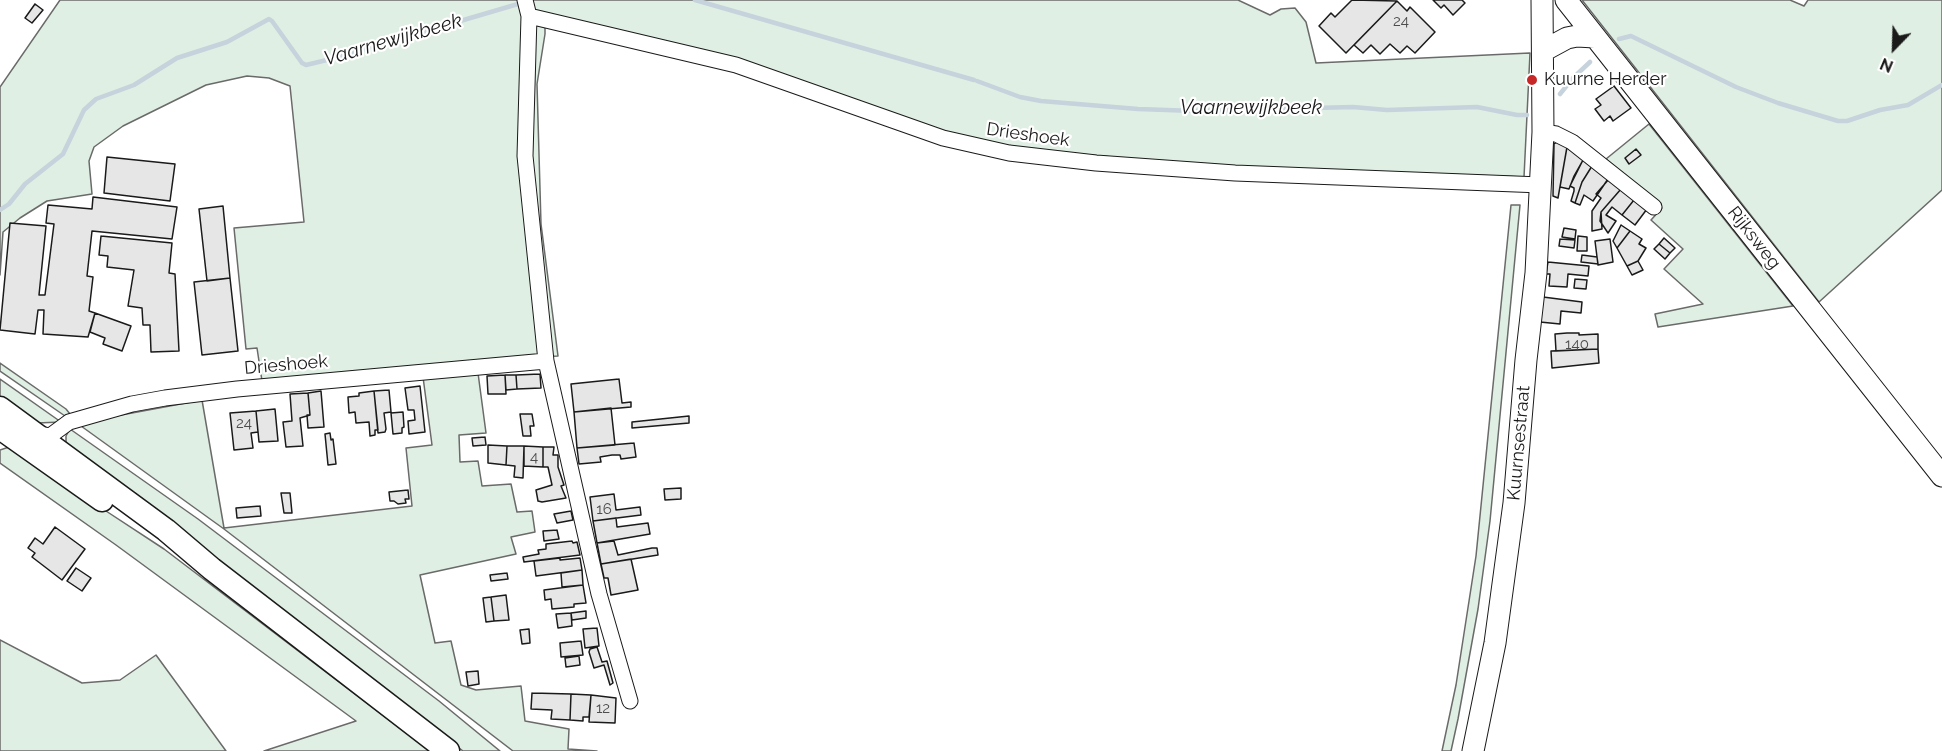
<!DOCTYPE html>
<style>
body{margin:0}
#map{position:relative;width:1942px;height:751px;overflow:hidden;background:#fff;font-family:Raleway,sans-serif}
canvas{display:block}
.north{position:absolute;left:1864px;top:18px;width:60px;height:60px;-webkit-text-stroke:4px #fff;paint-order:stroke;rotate:203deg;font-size:16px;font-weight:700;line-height:24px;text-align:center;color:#1a1a1a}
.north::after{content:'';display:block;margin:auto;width:21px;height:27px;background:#1a1a1a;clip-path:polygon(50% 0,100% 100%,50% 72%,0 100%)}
</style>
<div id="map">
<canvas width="1942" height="751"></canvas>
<div class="north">N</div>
</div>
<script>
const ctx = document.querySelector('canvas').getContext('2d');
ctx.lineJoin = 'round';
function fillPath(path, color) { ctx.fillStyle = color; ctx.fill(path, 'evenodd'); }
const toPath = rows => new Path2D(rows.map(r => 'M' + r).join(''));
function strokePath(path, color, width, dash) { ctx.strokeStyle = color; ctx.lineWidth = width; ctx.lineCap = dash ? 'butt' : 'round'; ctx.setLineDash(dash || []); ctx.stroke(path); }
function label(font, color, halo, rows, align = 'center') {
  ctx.font = font + ' Raleway,sans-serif'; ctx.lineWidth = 4.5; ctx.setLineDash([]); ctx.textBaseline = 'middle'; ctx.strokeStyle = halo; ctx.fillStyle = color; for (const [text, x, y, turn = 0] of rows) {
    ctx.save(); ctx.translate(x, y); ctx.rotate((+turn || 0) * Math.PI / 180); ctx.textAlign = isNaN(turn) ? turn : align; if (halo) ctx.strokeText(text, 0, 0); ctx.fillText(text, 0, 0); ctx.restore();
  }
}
const green = toPath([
 [60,0,1238,0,1270,15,1281,9,1295,8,1306,22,1316,63,1530,53,1524,177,1216,166,1008,148,966,138,545,15,545,34,537,84,541,224,558,356,517,358,262,381,257,348,246,349,234,228,304,222,290,86,269,78,247,76,206,85,123,126,94,147,89,161,92,194,47,201,20,218,3,232,0,275,0,87,60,0],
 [1582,0,1790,0,1804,6,1808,0,1942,0,1942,190,1819,302,1582,0],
 [1649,124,1793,306,1658,327,1655,314,1703,304,1664,269,1683,249,1651,220,1662,208,1606,159,1649,124],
 [1511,205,1520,205,1490,521,1478,609,1458,719,1451,751,1442,751,1456,685,1476,556,1511,205],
 [0,363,66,409,70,414,65,416,0,371,0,363],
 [478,373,486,433,459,435,460,462,478,461,482,486,511,484,517,512,532,511,535,532,511,537,516,554,420,575,435,643,451,641,461,685,476,690,521,686,525,721,569,729,568,749,597,751,513,751,224,529,81,426,105,418,202,400,224,528,412,506,406,448,432,445,423,377,478,373],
 [0,379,61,422,37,423,0,401,0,379],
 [70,429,198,519,439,701,500,751,463,751,66,445,66,436,70,429],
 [9,447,20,452,106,511,164,549,430,751,264,751,356,721,116,545,0,463,0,450,9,447],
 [0,640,82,683,120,680,156,655,226,751,0,751,0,640]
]);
fillPath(green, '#e0efe3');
strokePath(green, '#6a6a6a', 1.5);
strokePath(toPath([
 [695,0,974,80],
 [1619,39,1631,36,1736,87,1778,103,1838,121,1847,121,1880,110,1908,105,1942,85],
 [977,81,1020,97,1041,101,1138,109,1195,111,1353,107,1387,110,1477,107,1517,115,1527,115],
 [1560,94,1573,78,1590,62],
 [0,210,9,204,25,184,63,154,84,110,96,99,134,85,177,58,227,42,269,19,272,21,302,63,306,65,331,59,518,4]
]), '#c6d2dc', 4.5);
const building = toPath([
 [1352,0,1397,1,1346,53,1319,26,1331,13,1335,17,1352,0],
 [1433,0,1462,0,1465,3,1453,15,1444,5,1441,8,1433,0],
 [1397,1,1407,11,1410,7,1435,32,1415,53,1407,46,1400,53,1390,44,1380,54,1371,45,1363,53,1354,45,1397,1],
 [35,4,43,10,32,23,25,18,35,4],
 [1614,86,1631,108,1613,121,1610,116,1604,121,1595,109,1601,105,1596,99,1614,86],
 [1557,142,1567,147,1558,198,1553,196,1554,144,1557,142],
 [1567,147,1583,160,1574,176,1569,189,1560,187,1567,147],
 [1636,149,1641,155,1629,164,1625,158,1636,149],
 [107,157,175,164,170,201,104,193,107,157],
 [1583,160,1592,166,1582,182,1575,203,1571,201,1574,191,1574,188,1570,186,1583,160],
 [1592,166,1608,179,1593,201,1584,195,1580,205,1575,203,1582,182,1592,166],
 [1609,179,1621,189,1601,212,1602,229,1592,231,1592,211,1601,198,1596,194,1609,179],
 [1621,189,1634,200,1622,215,1612,207,1606,215,1616,221,1608,233,1600,221,1601,212,1621,189],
 [93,197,177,207,172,239,92,231,87,276,93,277,89,311,95,313,88,337,43,334,44,310,38,310,35,334,0,330,10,223,46,226,39,295,45,295,54,224,46,223,48,205,92,209,93,197],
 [1634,200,1647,209,1635,225,1622,215,1634,200],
 [223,206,230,278,207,281,199,209,223,206],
 [1621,225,1630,231,1617,248,1613,241,1621,225],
 [1564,228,1576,230,1575,239,1562,237,1564,228],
 [1630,231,1642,239,1639,244,1646,248,1638,261,1627,266,1617,248,1630,231],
 [101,236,172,243,169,273,175,274,179,351,151,352,150,325,143,325,142,308,128,306,134,270,107,267,108,256,99,255,101,236],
 [1578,236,1587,237,1587,251,1577,251,1578,236],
 [1664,238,1675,248,1670,253,1659,244,1664,238],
 [1560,239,1575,240,1574,248,1559,246,1560,239],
 [1610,239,1613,262,1598,265,1595,241,1610,239],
 [1659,244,1670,253,1665,259,1654,249,1659,244],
 [1582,255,1597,257,1598,264,1581,262,1582,255],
 [1638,261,1643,270,1632,275,1627,266,1638,261],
 [1548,262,1589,266,1588,276,1568,274,1567,287,1549,286,1550,274,1546,274,1548,262],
 [230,278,238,351,202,355,194,282,230,278],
 [1575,279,1587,280,1586,289,1574,288,1575,279],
 [1543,297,1582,302,1581,313,1561,311,1560,324,1540,322,1543,297],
 [95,313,131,326,122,351,103,344,105,338,90,332,95,313],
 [1567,333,1579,333,1579,335,1598,334,1598,349,1556,351,1555,334,1567,333],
 [1598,349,1599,363,1552,368,1551,351,1598,349],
 [540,374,541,388,517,389,516,375,540,374],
 [505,375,516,375,517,389,506,390,505,375],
 [505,375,506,394,488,394,487,376,505,375],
 [619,379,622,403,631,402,631,407,574,412,571,384,619,379],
 [420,386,425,432,409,434,408,421,415,420,414,410,408,410,405,388,420,386],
 [389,390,391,412,384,413,386,429,385,432,378,433,374,391,389,390],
 [321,391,324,427,308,428,307,415,310,415,308,393,321,391],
 [374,391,378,430,375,430,375,435,370,436,369,422,356,423,355,412,349,413,348,397,359,396,359,393,374,391],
 [308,393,310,415,300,418,303,446,286,447,283,422,292,421,290,394,308,393],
 [611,408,615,445,577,448,574,412,611,408],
 [275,409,278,441,259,442,256,411,275,409],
 [256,411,258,432,251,433,253,448,234,450,230,413,256,411],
 [403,412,404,427,402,428,402,433,393,434,391,413,403,412],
 [520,414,532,414,534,426,530,426,531,436,523,436,520,414],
 [689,416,689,423,632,428,632,422,689,416],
 [330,433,331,440,333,439,336,464,328,465,325,434,330,433],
 [485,437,486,445,473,446,472,438,485,437],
 [634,443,636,457,621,459,620,455,612,455,600,457,601,462,579,464,577,448,634,443],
 [488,445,507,446,506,465,488,463,488,445],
 [507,446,524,446,523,478,514,477,515,466,506,465,507,446],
 [524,446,543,447,543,467,524,466,524,446],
 [543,447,554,447,553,455,558,455,558,467,564,485,561,486,566,498,542,502,538,501,536,490,552,485,548,467,543,467,543,447],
 [681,488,681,499,665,500,664,489,681,488],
 [408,490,409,499,405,499,406,503,398,504,394,501,390,501,389,492,408,490],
 [281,493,290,493,292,513,284,513,281,493],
 [614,494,616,510,640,507,641,515,593,521,590,497,614,494],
 [260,506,261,516,237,518,236,508,260,506],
 [571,511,573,520,557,523,554,514,571,511],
 [616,518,617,527,648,523,650,534,597,543,593,521,616,518],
 [55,527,85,549,62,580,32,557,35,553,28,548,35,538,43,544,55,527],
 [557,530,559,539,544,541,543,531,557,530],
 [572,541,573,543,577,542,580,555,524,562,523,557,539,554,538,550,546,549,546,544,572,541],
 [614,541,618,555,652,548,657,548,658,555,601,564,597,543,614,541],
 [560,558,560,560,580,558,582,570,536,576,534,561,560,558],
 [631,559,638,590,611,595,608,578,604,578,601,564,631,559],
 [76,568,91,578,82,591,67,581,76,568],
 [582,570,583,585,562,587,561,573,582,570],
 [507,573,508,579,491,581,490,575,507,573],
 [583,585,586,603,574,604,574,607,552,609,551,599,545,600,544,590,583,585],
 [506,595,509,620,494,621,491,597,506,595],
 [491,597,494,621,486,622,483,598,491,597],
 [586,611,586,618,572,620,571,613,586,611],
 [571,613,572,626,558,628,556,614,571,613],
 [597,628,599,646,585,648,583,629,597,628],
 [529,629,530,643,522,644,520,630,529,629],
 [581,641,583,655,561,657,560,643,581,641],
 [597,647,602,662,607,661,613,683,610,685,604,665,594,668,589,652,590,649,597,647],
 [579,656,580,665,566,667,565,658,579,656],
 [478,671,479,684,468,686,466,672,478,671],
 [532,693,571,694,570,720,551,719,552,710,531,709,532,693],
 [571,694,591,695,589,717,583,717,583,721,570,720,571,694],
 [591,695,616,698,615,723,589,722,591,695]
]);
fillPath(building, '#e6e6e6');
strokePath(building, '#1a1a1a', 1.5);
const street = toPath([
 [525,0,529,16],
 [1543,132,1556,134,1572,142,1654,207],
 [37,434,50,436,69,422,132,404,165,398,237,389,546,361],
 [630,701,599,594,546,361,525,156,529,16,736,65,943,138,1009,153,1096,163,1235,173,1541,185]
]);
const secondary = toPath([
 [1566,0,1942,476],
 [1543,51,1567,38,1577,36,1595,37],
 [1473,751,1495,643,1514,503,1526,360,1536,273,1543,132,1542,0]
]);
const primary = toPath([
 [0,408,166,530,212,569,448,751],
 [0,428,102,500]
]);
strokePath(street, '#1a1a1a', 17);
strokePath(secondary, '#1a1a1a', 23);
strokePath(primary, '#1a1a1a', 25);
strokePath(street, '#fff', 15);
strokePath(secondary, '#fff', 21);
strokePath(primary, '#fff', 22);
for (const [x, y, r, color] of [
 [1532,80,6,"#c62828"]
]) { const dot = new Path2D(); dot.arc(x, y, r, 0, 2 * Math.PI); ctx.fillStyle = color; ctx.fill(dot); strokePath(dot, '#fff', 2); }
label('15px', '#4d4d4d', null, [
 ["24",1401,21],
 ["140",1577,344],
 ["24",244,423],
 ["4",534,457],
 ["16",604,509],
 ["12",603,708]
]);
label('18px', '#1a1a1a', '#fff', [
 ["Kuurne Herder",1544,80]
], 'left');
label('18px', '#1a1a1a', '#fff', [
 ["Drieshoek",1028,135,8],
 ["Rijksweg",1754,238,52],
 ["Drieshoek",286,365,-5],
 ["Kuurnsestraat",1519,443,-85]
]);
label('italic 20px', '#1a1a1a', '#fff', [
 ["Vaarnewijkbeek",393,40,-16],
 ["Vaarnewijkbeek",1251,108]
]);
</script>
